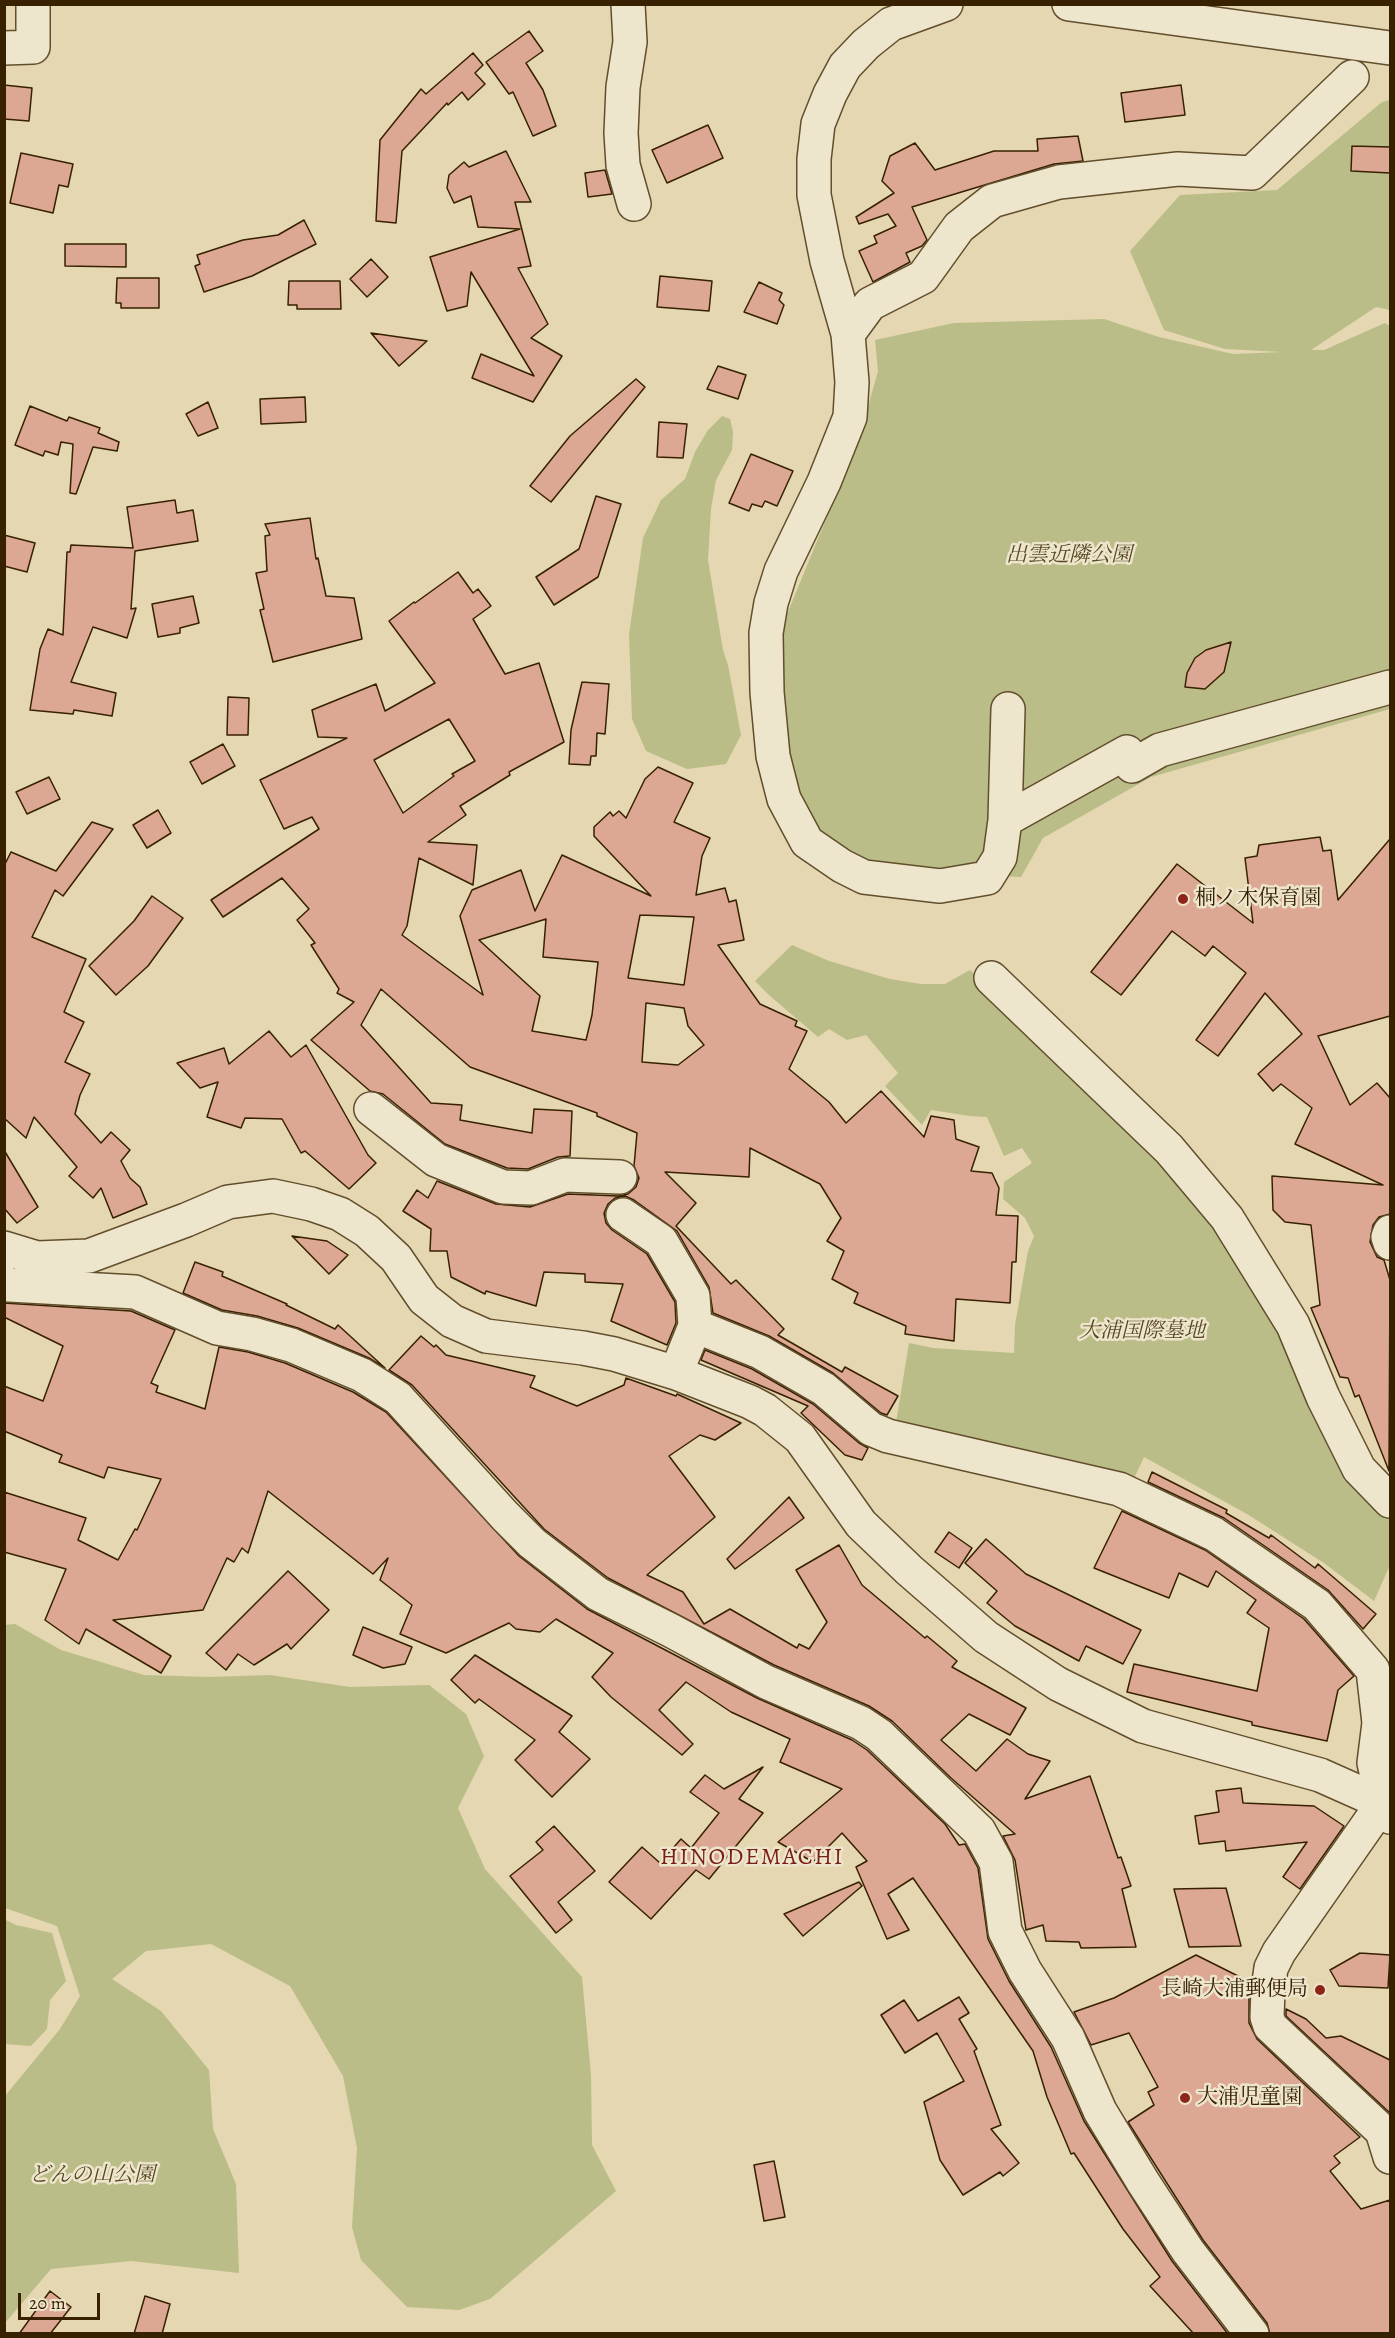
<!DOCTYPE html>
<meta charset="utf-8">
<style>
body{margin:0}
#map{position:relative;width:1395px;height:2338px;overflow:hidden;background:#e4d7b1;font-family:Alegreya,serif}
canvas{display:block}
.frame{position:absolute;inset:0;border:6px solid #372100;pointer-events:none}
.scale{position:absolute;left:18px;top:2293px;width:82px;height:27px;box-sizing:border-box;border:3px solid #372100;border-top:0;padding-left:8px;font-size:18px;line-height:21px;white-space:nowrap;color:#372100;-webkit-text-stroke:4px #ede5cc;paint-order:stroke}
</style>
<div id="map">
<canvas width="1395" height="2338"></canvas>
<div class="frame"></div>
<div class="scale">20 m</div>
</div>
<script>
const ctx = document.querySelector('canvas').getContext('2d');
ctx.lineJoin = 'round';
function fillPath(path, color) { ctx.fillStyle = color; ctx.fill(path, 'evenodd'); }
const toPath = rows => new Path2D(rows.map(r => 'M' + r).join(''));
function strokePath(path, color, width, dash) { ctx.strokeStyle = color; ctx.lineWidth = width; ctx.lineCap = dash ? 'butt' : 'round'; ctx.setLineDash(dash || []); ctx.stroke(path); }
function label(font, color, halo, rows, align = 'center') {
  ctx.font = font + ' Alegreya,"Noto Serif JP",serif'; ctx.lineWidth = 5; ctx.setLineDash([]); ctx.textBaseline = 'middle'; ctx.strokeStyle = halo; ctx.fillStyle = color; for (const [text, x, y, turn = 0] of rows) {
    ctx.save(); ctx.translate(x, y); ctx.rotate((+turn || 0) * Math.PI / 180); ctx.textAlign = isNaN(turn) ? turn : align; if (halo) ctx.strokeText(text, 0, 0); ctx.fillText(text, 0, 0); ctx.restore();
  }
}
fillPath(toPath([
 [1390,100,1390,310,1376,307,1311,350,1324,350,1385,323,1390,326,1390,709,1151,777,1043,838,1021,877,886,871,845,857,815,832,798,796,786,752,781,681,783,624,859,439,878,371,875,340,954,323,1104,319,1159,337,1233,354,1282,352,1225,349,1164,330,1130,251,1180,195,1277,190,1382,102],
 [722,416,730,419,733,432,732,450,716,480,711,509,708,560,723,650,728,665,741,735,726,764,687,769,646,751,632,719,629,634,643,538,661,500,685,479,695,452,708,430],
 [792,945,829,961,890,979,921,984,945,984,970,970,1099,1089,1219,1216,1390,1511,1390,1565,1374,1601,1324,1563,1247,1514,1144,1457,1131,1485,895,1429,909,1343,933,1348,1014,1353,1015,1325,1028,1251,1034,1236,1025,1218,1003,1199,1004,1182,1032,1163,1022,1148,1004,1156,987,1117,970,1116,931,1110,922,1125,885,1086,898,1073,866,1035,847,1040,829,1029,818,1037,769,995,755,981],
 [15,1624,61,1650,144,1675,210,1677,270,1675,350,1687,429,1685,466,1714,484,1756,458,1808,485,1869,582,1977,591,2075,592,2145,616,2191,490,2299,459,2310,407,2307,361,2260,352,2227,357,2148,343,2076,290,1986,211,1944,146,1951,112,1979,161,2011,209,2070,213,2129,236,2184,239,2273,131,2261,51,2269,5,2323,5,2096,60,2029,80,1996,57,1926,5,1908,4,1625],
 [4,1919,16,1925,52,1933,66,1981,50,2000,47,2029,31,2046,5,2044]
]), '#babd88');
const building = toPath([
 [529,31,543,51,526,63,543,90,556,126,533,136,513,92,509,94,486,62,529,31],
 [473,53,483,65,475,73,485,84,468,100,462,92,448,105,447,103,402,151,396,223,376,221,380,140,421,89,426,94,473,53],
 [4,85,32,88,29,121,4,119,4,85],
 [1181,85,1185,115,1125,122,1121,93,1181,85],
 [708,125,723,158,667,183,652,150,708,125],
 [1078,136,1083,161,1054,164,912,207,927,240,922,246,906,253,910,262,873,282,859,251,877,243,874,236,896,226,888,214,859,224,856,217,894,193,882,181,890,156,915,143,935,170,994,151,1038,151,1037,139,1078,136],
 [1352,146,1390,147,1390,173,1351,171,1352,146],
 [506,151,531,202,515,202,531,266,518,268,548,324,531,338,562,356,533,402,472,378,481,354,534,376,471,272,467,306,447,311,430,257,520,229,478,227,471,196,454,203,447,188,449,175,464,162,469,167,506,151],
 [21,153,73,164,68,187,59,185,53,213,10,203,21,153],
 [605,170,612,194,588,197,585,173,605,170],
 [304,220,316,244,252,276,204,292,195,266,200,264,197,255,243,240,278,235,304,220],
 [65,244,126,244,126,267,65,266,65,244],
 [371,259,388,277,367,297,350,279,371,259],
 [660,276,712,281,709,311,657,307,660,276],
 [117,278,159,278,159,308,121,308,121,303,116,303,117,278],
 [289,281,340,281,341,309,297,309,297,305,288,305,289,281],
 [759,282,782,293,779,300,784,305,777,324,744,312,759,282],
 [371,333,427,341,399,366,371,333],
 [718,366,746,375,738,399,707,389,718,366],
 [636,379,645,387,551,502,530,486,570,436,636,379],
 [305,397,306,422,261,424,260,399,305,397],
 [208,402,218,428,198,436,186,414,208,402],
 [30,406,67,421,69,417,100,428,98,433,119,442,117,451,93,447,76,494,70,493,73,444,61,442,58,455,45,451,43,456,15,445,30,406],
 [659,422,687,424,683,458,657,457,659,422],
 [751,454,793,471,777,506,765,501,762,507,752,504,749,511,729,503,751,454],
 [596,496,621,504,598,577,554,605,536,577,579,549,596,496],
 [175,500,177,513,193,510,198,541,135,551,131,609,136,608,127,638,93,627,71,682,116,693,112,716,74,710,73,714,30,710,40,649,48,629,63,635,67,552,70,552,71,545,133,548,127,507,175,500],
 [310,518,316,559,318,558,326,596,354,598,362,639,273,662,260,610,264,609,256,573,267,571,265,536,270,535,265,524,310,518],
 [4,535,35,543,27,572,4,566,4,535],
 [458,572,473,593,478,589,491,606,473,619,505,674,539,663,564,742,509,772,510,775,460,806,466,815,428,842,477,845,473,885,419,858,407,926,402,935,483,995,460,916,472,890,521,870,535,911,562,855,651,896,594,836,594,827,610,812,613,816,619,811,626,818,645,779,658,767,693,783,674,822,710,838,702,856,696,895,725,888,729,902,736,900,744,940,718,945,760,1004,797,1021,795,1026,807,1031,789,1069,829,1102,846,1123,881,1091,924,1137,931,1116,954,1120,956,1139,979,1147,971,1171,992,1173,999,1188,996,1215,1018,1216,1016,1262,1012,1262,1010,1303,956,1299,954,1341,905,1334,906,1326,854,1303,858,1293,832,1279,844,1251,827,1241,841,1218,820,1184,750,1148,749,1177,665,1172,696,1203,676,1226,731,1284,736,1280,784,1329,778,1335,842,1372,845,1367,898,1396,887,1415,881,1413,833,1373,769,1336,713,1313,709,1287,677,1231,634,1200,625,1196,615,1198,608,1204,604,1213,606,1223,612,1230,647,1254,675,1302,676,1323,667,1345,611,1321,623,1284,585,1282,585,1274,544,1272,536,1306,486,1291,485,1294,451,1277,447,1251,430,1251,431,1229,403,1211,417,1190,428,1198,437,1181,496,1204,530,1207,568,1194,619,1196,628,1194,636,1187,639,1178,634,1166,637,1133,597,1116,597,1113,470,1067,381,989,361,1025,431,1103,462,1105,460,1120,532,1133,534,1109,572,1111,570,1156,558,1157,528,1169,507,1168,445,1144,383,1094,370,1091,311,1040,354,1002,337,993,339,989,311,945,315,943,297,920,309,909,282,878,223,917,211,900,319,829,312,817,284,829,260,780,347,738,318,737,312,710,376,684,385,711,435,683,389,621,414,602,415,603,458,572],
 [449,719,475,761,452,774,454,776,403,813,374,760,449,719],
 [640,915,694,917,684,985,628,978,640,915],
 [546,919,543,957,598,962,592,1015,586,1040,532,1031,540,996,479,940,546,919],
 [646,1003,684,1008,688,1026,704,1045,678,1065,642,1062,646,1003],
 [193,596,199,623,180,628,180,633,158,637,152,604,193,596],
 [1231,642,1224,672,1205,689,1185,687,1187,673,1195,658,1206,650,1231,642],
 [582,682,609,684,605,734,597,733,596,756,591,756,590,765,569,764,571,730,582,682],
 [228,697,249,698,248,735,227,735,228,697],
 [223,744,235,766,202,784,190,762,223,744],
 [49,777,60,799,27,814,16,792,49,777],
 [158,810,171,833,147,848,133,825,158,810],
 [92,822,113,829,63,896,55,890,32,937,86,959,64,1012,84,1022,65,1062,90,1074,80,1095,75,1114,101,1143,111,1132,130,1150,121,1161,130,1178,140,1187,147,1204,113,1218,101,1188,93,1198,69,1176,77,1167,34,1117,26,1138,4,1118,4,866,11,852,56,871,92,822],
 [1320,837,1323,851,1331,850,1338,900,1390,839,1390,1016,1318,1036,1350,1105,1377,1083,1390,1098,1390,1214,1379,1217,1373,1225,1370,1242,1377,1257,1384,1260,1390,1280,1389,1471,1359,1395,1355,1397,1348,1378,1340,1377,1311,1308,1320,1305,1311,1225,1285,1222,1273,1210,1272,1176,1383,1185,1295,1144,1312,1108,1281,1084,1273,1091,1258,1074,1302,1034,1265,993,1218,1056,1196,1040,1246,973,1213,946,1205,956,1172,931,1121,995,1091,972,1177,864,1253,923,1245,858,1257,856,1259,845,1320,837],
 [152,896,183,918,148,966,116,995,89,966,134,921,152,896],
 [269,1031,291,1057,306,1045,368,1155,376,1163,349,1189,305,1151,301,1153,282,1119,245,1118,241,1128,207,1117,218,1082,200,1088,177,1063,224,1048,229,1064,269,1031],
 [4,1150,38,1207,17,1223,4,1208,4,1150],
 [292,1236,327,1241,348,1255,329,1274,292,1236],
 [195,1262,223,1272,222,1276,287,1304,286,1305,335,1329,338,1325,385,1368,369,1358,298,1328,257,1316,222,1310,183,1293,195,1262],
 [4,1303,131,1311,175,1330,151,1383,158,1386,156,1392,205,1409,219,1347,248,1352,285,1363,353,1392,386,1412,519,1556,587,1609,757,1698,852,1740,867,1750,945,1824,959,1845,965,1844,978,1868,988,1939,1009,1981,1051,2047,1084,2121,1172,2261,1228,2334,1194,2334,1150,2286,1160,2277,1123,2229,1074,2153,1071,2154,1047,2097,1033,2051,913,1878,888,1894,909,1930,887,1939,856,1867,867,1861,842,1833,813,1862,778,1842,842,1789,780,1762,790,1739,731,1712,686,1682,659,1710,693,1744,682,1755,611,1697,592,1677,613,1653,556,1619,540,1632,516,1629,509,1623,446,1653,400,1634,412,1605,380,1580,388,1558,373,1574,268,1491,248,1553,242,1548,234,1562,227,1558,203,1610,113,1620,171,1656,161,1673,86,1629,79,1644,45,1620,66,1569,4,1552,4,1492,86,1518,78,1540,118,1560,135,1529,137,1530,161,1479,108,1467,104,1478,59,1462,62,1455,4,1431,4,1386,43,1401,63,1346,4,1317,4,1303],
 [421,1336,434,1347,436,1345,446,1355,535,1376,530,1387,577,1406,624,1385,626,1378,676,1396,677,1394,741,1423,715,1440,700,1435,669,1456,715,1517,647,1575,683,1592,704,1624,730,1609,797,1648,799,1644,809,1649,827,1622,796,1570,839,1545,862,1585,925,1638,927,1636,957,1661,952,1667,1026,1708,1010,1735,969,1714,941,1740,976,1771,1007,1739,1028,1754,1050,1761,1025,1799,1090,1776,1118,1858,1121,1857,1131,1886,1122,1889,1136,1947,1081,1948,1079,1942,1046,1941,1043,1925,1026,1930,1015,1860,1003,1836,1015,1834,951,1778,892,1721,869,1706,774,1665,608,1578,544,1529,412,1385,389,1370,421,1336],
 [705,1350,752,1369,813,1404,859,1443,868,1448,862,1460,845,1455,801,1413,808,1406,701,1360,705,1350],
 [1152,1472,1227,1510,1226,1513,1269,1538,1271,1535,1315,1568,1318,1564,1376,1614,1363,1629,1328,1590,1224,1518,1148,1482,1152,1472],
 [789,1497,804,1518,735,1569,727,1559,789,1497],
 [1122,1511,1205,1550,1304,1619,1354,1676,1338,1690,1327,1741,1252,1725,1252,1722,1127,1692,1134,1664,1257,1691,1269,1628,1247,1613,1256,1600,1216,1571,1208,1587,1179,1573,1169,1598,1094,1568,1122,1511],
 [949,1532,972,1548,959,1568,935,1552,949,1532],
 [986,1539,1026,1574,1141,1630,1123,1664,1086,1646,1079,1661,1015,1626,987,1603,997,1591,965,1563,986,1539],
 [288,1571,329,1610,291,1649,287,1644,254,1665,238,1654,226,1670,206,1653,288,1571],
 [363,1627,412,1647,405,1664,383,1668,353,1655,363,1627],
 [475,1655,572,1716,559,1732,590,1759,552,1797,515,1760,535,1740,479,1699,475,1703,451,1680,475,1655],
 [763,1767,739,1799,763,1813,709,1879,696,1870,651,1919,609,1882,642,1847,660,1863,681,1839,691,1848,719,1813,690,1792,705,1775,724,1789,763,1767],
 [1241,1788,1243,1803,1314,1806,1344,1826,1300,1889,1283,1877,1307,1842,1226,1851,1225,1841,1199,1844,1195,1816,1219,1812,1216,1791,1241,1788],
 [554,1826,595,1871,558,1902,572,1920,556,1933,510,1876,543,1850,536,1842,554,1826],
 [859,1882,862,1886,803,1936,784,1914,859,1882],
 [1226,1888,1241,1946,1189,1947,1174,1889,1226,1888],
 [1360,1953,1390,1955,1388,1988,1339,1986,1330,1970,1360,1953],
 [1196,1955,1250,1982,1231,1982,1249,1991,1249,2023,1257,2039,1360,2137,1334,2156,1340,2163,1330,2171,1361,2209,1390,2200,1390,2334,1270,2334,1267,2323,1203,2240,1128,2122,1154,2105,1148,2092,1158,2087,1129,2033,1091,2045,1074,2012,1114,1998,1196,1955],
 [959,1997,969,2013,959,2019,977,2049,974,2051,1001,2125,991,2129,1019,2163,1003,2176,1000,2172,963,2195,940,2160,924,2102,964,2081,937,2033,905,2053,881,2015,904,2000,918,2021,959,1997],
 [1286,2009,1306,2019,1326,2038,1341,2036,1390,2060,1390,2113,1286,2016,1286,2009],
 [774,2161,785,2217,764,2221,754,2165,774,2161],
 [50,2291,71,2307,50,2334,19,2334,50,2291],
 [145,2296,170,2304,162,2334,134,2334,145,2296]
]);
fillPath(building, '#dca793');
strokePath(building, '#372100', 1.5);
const minor = toPath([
 [628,4,630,42,623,87,621,133,623,165,634,204],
 [946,4,891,24,866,44,845,66,830,94,818,124,814,159,814,195,827,261,848,334,852,382,850,417,824,482,781,571,771,603,766,633,767,692,773,756,784,799,807,842,842,866,864,877,940,886,987,878,1000,857,1005,820,1127,752],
 [1069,4,1390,48],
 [4,48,33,47,33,4],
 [848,334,870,304,923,277,959,227,992,201,1059,182,1178,169,1252,173,1352,77],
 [1132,766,1160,750,1390,687],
 [1005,820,1008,709],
 [991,978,1169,1149,1227,1218,1293,1325,1323,1397,1359,1469,1390,1501],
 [371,1109,436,1160,503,1187,531,1188,565,1175,620,1177],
 [623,1215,661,1241,693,1296,695,1326,676,1373],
 [1390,1232,1388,1237,1390,1243],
 [4,1248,37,1258,89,1256,186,1220,228,1202,273,1196,311,1204,340,1214,367,1231,396,1258,424,1299,452,1321,486,1336,583,1348,614,1354,676,1373,750,1402,765,1410,800,1438,861,1524,909,1570,986,1637,1058,1684,1143,1726,1320,1775,1383,1803,1390,1817],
 [4,1282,9,1285,135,1292,217,1328,252,1334,291,1345,362,1375,398,1398,505,1516,532,1543,598,1594,672,1631,766,1682,861,1723,879,1735,979,1831,996,1862,1005,1931,1025,1971,1068,2038,1100,2111,1143,2182,1188,2251,1252,2334],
 [695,1326,760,1352,824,1389,871,1429,888,1436,1119,1489,1214,1534,1317,1605,1373,1670,1379,1723,1374,1763,1383,1803,1279,1952,1271,1968,1268,1990,1267,2017,1270,2026,1382,2131,1390,2157]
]);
strokePath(minor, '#624e2c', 36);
strokePath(minor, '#ede5cc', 33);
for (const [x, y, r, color] of [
 [1183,899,6,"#8f2418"],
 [1320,1990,6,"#8f2418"],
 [1185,2098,6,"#8f2418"]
]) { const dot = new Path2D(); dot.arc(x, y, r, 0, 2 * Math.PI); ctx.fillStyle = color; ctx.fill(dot); strokePath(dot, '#ede5cc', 2); }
label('italic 21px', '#584822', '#ede5cc', [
 ["出雲近隣公園",1069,556],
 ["大浦国際墓地",1142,1332],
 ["どんの山公園",92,2176]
]);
label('21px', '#372100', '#ede5cc', [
 ["桐ノ木保育園",1195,899],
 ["長崎大浦郵便局",1308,1990,"right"],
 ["大浦児童園",1197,2098]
], 'left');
ctx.letterSpacing = '1.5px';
label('24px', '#7a1f14', '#ede5cc', [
 ["HINODEMACHI",752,1858]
]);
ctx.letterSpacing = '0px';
</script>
